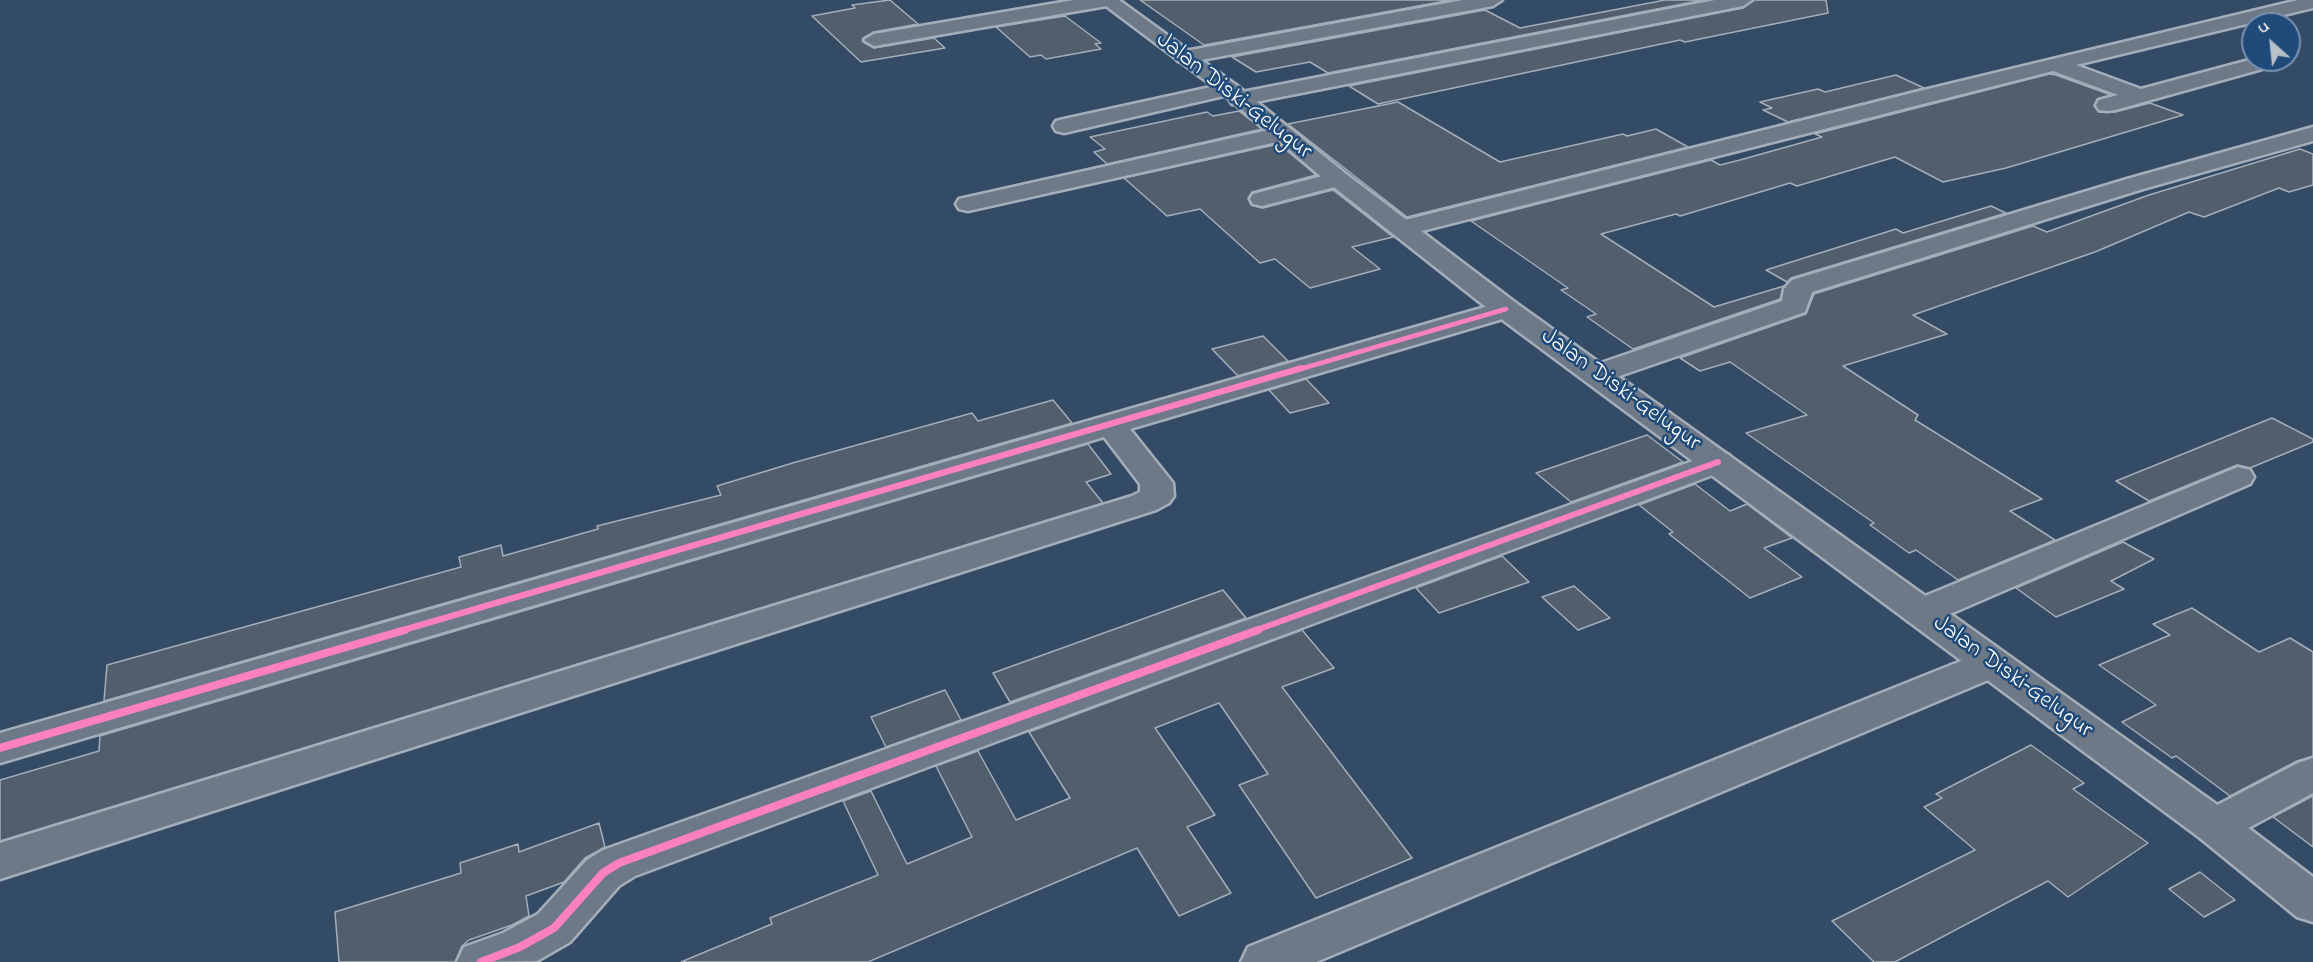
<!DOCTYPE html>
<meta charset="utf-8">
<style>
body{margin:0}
#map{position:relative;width:2313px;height:962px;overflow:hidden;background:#344b65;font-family:"Indie Flower",sans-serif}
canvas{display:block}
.north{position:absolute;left:2241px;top:12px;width:60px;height:60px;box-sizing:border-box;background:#1f4a7a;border:2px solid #7992af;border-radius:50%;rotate:333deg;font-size:16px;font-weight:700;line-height:24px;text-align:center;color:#fff}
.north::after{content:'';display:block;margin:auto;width:21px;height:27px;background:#b8c0c9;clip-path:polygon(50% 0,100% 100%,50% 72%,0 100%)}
</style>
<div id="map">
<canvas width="2313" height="962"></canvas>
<div class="north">U</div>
</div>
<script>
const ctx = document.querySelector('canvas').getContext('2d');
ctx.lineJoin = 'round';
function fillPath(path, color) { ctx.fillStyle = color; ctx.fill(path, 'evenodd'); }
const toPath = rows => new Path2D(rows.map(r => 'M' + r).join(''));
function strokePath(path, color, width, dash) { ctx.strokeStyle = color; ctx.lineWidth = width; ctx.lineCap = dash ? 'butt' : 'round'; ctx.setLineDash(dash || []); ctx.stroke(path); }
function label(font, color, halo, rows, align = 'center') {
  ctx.font = font + ' "Indie Flower",sans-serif'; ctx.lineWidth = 5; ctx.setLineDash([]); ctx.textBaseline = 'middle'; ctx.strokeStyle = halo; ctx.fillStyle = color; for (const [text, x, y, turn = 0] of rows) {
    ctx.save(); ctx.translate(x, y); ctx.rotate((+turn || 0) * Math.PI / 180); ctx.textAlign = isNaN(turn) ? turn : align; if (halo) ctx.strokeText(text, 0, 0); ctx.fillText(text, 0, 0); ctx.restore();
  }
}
const building = toPath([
 [890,0,918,24,874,32,863,38,863,42,874,48,934,38,945,48,861,62,812,16,855,8,852,5,890,0],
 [1140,0,1451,0,1204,45,1140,0],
 [1665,0,1703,0,1328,73,1310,62,1256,72,1232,57,1485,10,1520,28,1665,0],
 [1754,0,1826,0,1828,13,1685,42,1680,40,1378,104,1349,86,1743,8,1754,0],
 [1065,16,1101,43,1095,44,1101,49,1046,59,1041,55,1030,57,996,27,1065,16],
 [2049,74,2056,75,2111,95,2097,99,2094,106,2099,112,2115,112,2150,103,2183,115,2006,168,1943,182,1895,157,1797,186,1790,183,1680,216,1676,214,1601,234,1714,307,1784,286,1780,299,1633,349,1587,317,1596,314,1561,290,1568,288,1471,221,1711,160,1720,165,1740,160,1822,137,1815,134,2049,74],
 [1896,75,1924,88,1788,122,1763,110,1772,108,1760,102,1818,89,1825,92,1896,75],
 [1398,102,1500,162,1623,134,1627,136,1656,129,1688,147,1407,217,1288,124,1398,102],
 [1239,111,1262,129,1107,164,1094,152,1105,149,1090,137,1207,112,1213,116,1239,111],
 [1279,144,1316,175,1252,192,1248,198,1251,205,1263,208,1333,190,1393,237,1352,247,1380,269,1310,288,1275,259,1260,263,1200,209,1167,216,1124,178,1279,144],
 [2300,149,2313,154,2313,185,2289,192,2279,188,2204,217,2189,212,2095,252,1913,315,1947,334,1843,366,1918,415,1915,420,2042,499,2010,511,2055,540,1958,580,1916,550,1909,553,1870,525,1874,523,1746,433,1807,415,1730,362,1700,371,1680,358,1806,314,1814,294,2033,226,2047,232,2149,195,2300,149],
 [1991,206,2006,213,1791,278,1787,282,1766,270,1896,229,1903,233,1991,206],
 [1263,336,1288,361,1238,376,1212,349,1263,336],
 [1306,379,1329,403,1290,413,1269,390,1306,379],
 [1053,400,1072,423,104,701,107,665,461,567,459,557,501,545,503,556,598,529,597,526,721,495,717,486,796,462,972,413,978,421,1053,400],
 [2272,418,2313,439,2313,442,2250,468,2237,465,2149,501,2116,481,2272,418],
 [1647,435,1683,462,1571,502,1536,473,1647,435],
 [1088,444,1111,474,1086,482,1103,503,0,841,0,780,99,751,100,736,1088,444],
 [1695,484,1730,511,1747,504,1792,538,1764,548,1802,577,1750,598,1669,534,1673,532,1639,505,1695,484],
 [2123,542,2154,559,2111,581,2124,589,2056,617,2016,588,2123,542],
 [1502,556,1529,582,1439,613,1416,588,1502,556],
 [1574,586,1610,618,1578,630,1542,597,1574,586],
 [1223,590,1246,618,1010,702,993,673,1223,590],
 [2192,608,2259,652,2290,638,2313,652,2313,756,2297,761,2230,796,2176,756,2172,758,2122,722,2156,705,2099,665,2170,635,2153,624,2192,608],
 [1302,630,1334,668,1282,687,1412,858,1316,898,1239,785,1268,774,1219,703,1155,728,1215,815,1187,827,1231,893,1179,916,1137,848,868,962,681,962,772,924,770,918,878,875,843,801,871,791,907,864,972,837,936,766,978,751,1016,820,1070,798,1029,732,1302,630],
 [945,690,961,720,886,747,871,717,945,690],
 [2031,745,2084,783,2073,789,2148,843,2068,897,2048,881,1895,962,1874,962,1832,921,1975,850,1924,807,1942,798,1936,794,2031,745],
 [2313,796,2313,847,2273,817,2313,796],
 [599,823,605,847,585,858,564,882,526,896,529,916,512,925,469,940,462,946,455,962,339,962,335,912,461,873,460,863,518,844,519,852,599,823],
 [2200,872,2235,900,2204,917,2169,889,2200,872]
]);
fillPath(building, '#515e6d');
strokePath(building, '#a4aeba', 1.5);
const street = toPath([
 [1074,0,1116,0,1107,6,874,46,864,40,874,34,1074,0],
 [1463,0,1502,0,1493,6,1185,63,1178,61,1175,57,1178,53,1185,51,1463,0],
 [1715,0,1752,0,1743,6,1240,105,1232,104,1229,99,1232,94,1064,133,1056,131,1053,126,1056,121,1064,119,1229,83,1236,85,1240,89,1237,93,1715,0],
 [2298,0,2313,0,2313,8,2076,65,2141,89,2253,59,2262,61,2265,65,2262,69,2115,110,2107,111,2099,110,2096,105,2099,100,2118,95,2053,71,1402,236,1393,233,1389,228,1393,223,1928,89,2298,0],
 [1282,127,1290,129,1293,134,1290,139,968,211,959,209,956,204,959,199,968,197,1282,127],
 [2313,127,2313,141,2143,189,1812,292,1805,312,1608,380,1597,383,1586,380,1582,374,1586,368,1782,301,1784,289,1792,280,2127,179,2313,127],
 [1338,172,1346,174,1350,179,1346,184,1262,206,1253,204,1250,199,1253,194,1338,172],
 [1506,301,1516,303,1520,309,1516,315,1130,429,1173,483,1174,496,1169,503,1156,510,0,879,0,843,1132,496,1140,492,1140,484,1104,437,0,763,0,733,1506,301],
 [1718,452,1729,455,1734,462,1729,469,635,876,619,886,570,942,537,961,457,962,464,947,503,933,538,914,587,860,603,850,1718,452],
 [2238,467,2250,470,2254,477,2250,484,1934,621,1921,624,1908,621,1903,612,1908,603,2238,467],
 [1991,649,2005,653,2010,663,2005,673,1316,962,1241,962,1248,947,1991,649],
 [2313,758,2313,793,2230,838,2215,843,2200,838,2193,826,2200,814,2298,763,2313,758]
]);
const secondary = toPath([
 [1098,0,1119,0,1236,85,1346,174,1516,303,2230,814,2313,877,2313,922,2297,917,2200,838,1496,315,1330,184,1222,93,1098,0]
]);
strokePath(street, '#a4aeba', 5);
strokePath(secondary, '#a4aeba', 5);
fillPath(street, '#6d7986');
fillPath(secondary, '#6d7986');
strokePath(toPath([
 [1297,370,1506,309]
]), '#ff80c0', 4.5);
strokePath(toPath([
 [400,631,1302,368],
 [1254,631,1718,462]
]), '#ff80c0', 6);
strokePath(toPath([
 [0,748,405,630],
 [481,962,520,947,554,928,603,873,619,863,1258,630]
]), '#ff80c0', 8);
label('24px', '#fff', '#1f4a7a', [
 ["Jalan Diski–Gelugur",1233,97,38],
 ["Jalan Diski–Gelugur",1620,391,36],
 ["Jalan Diski–Gelugur",2012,678,36]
]);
</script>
